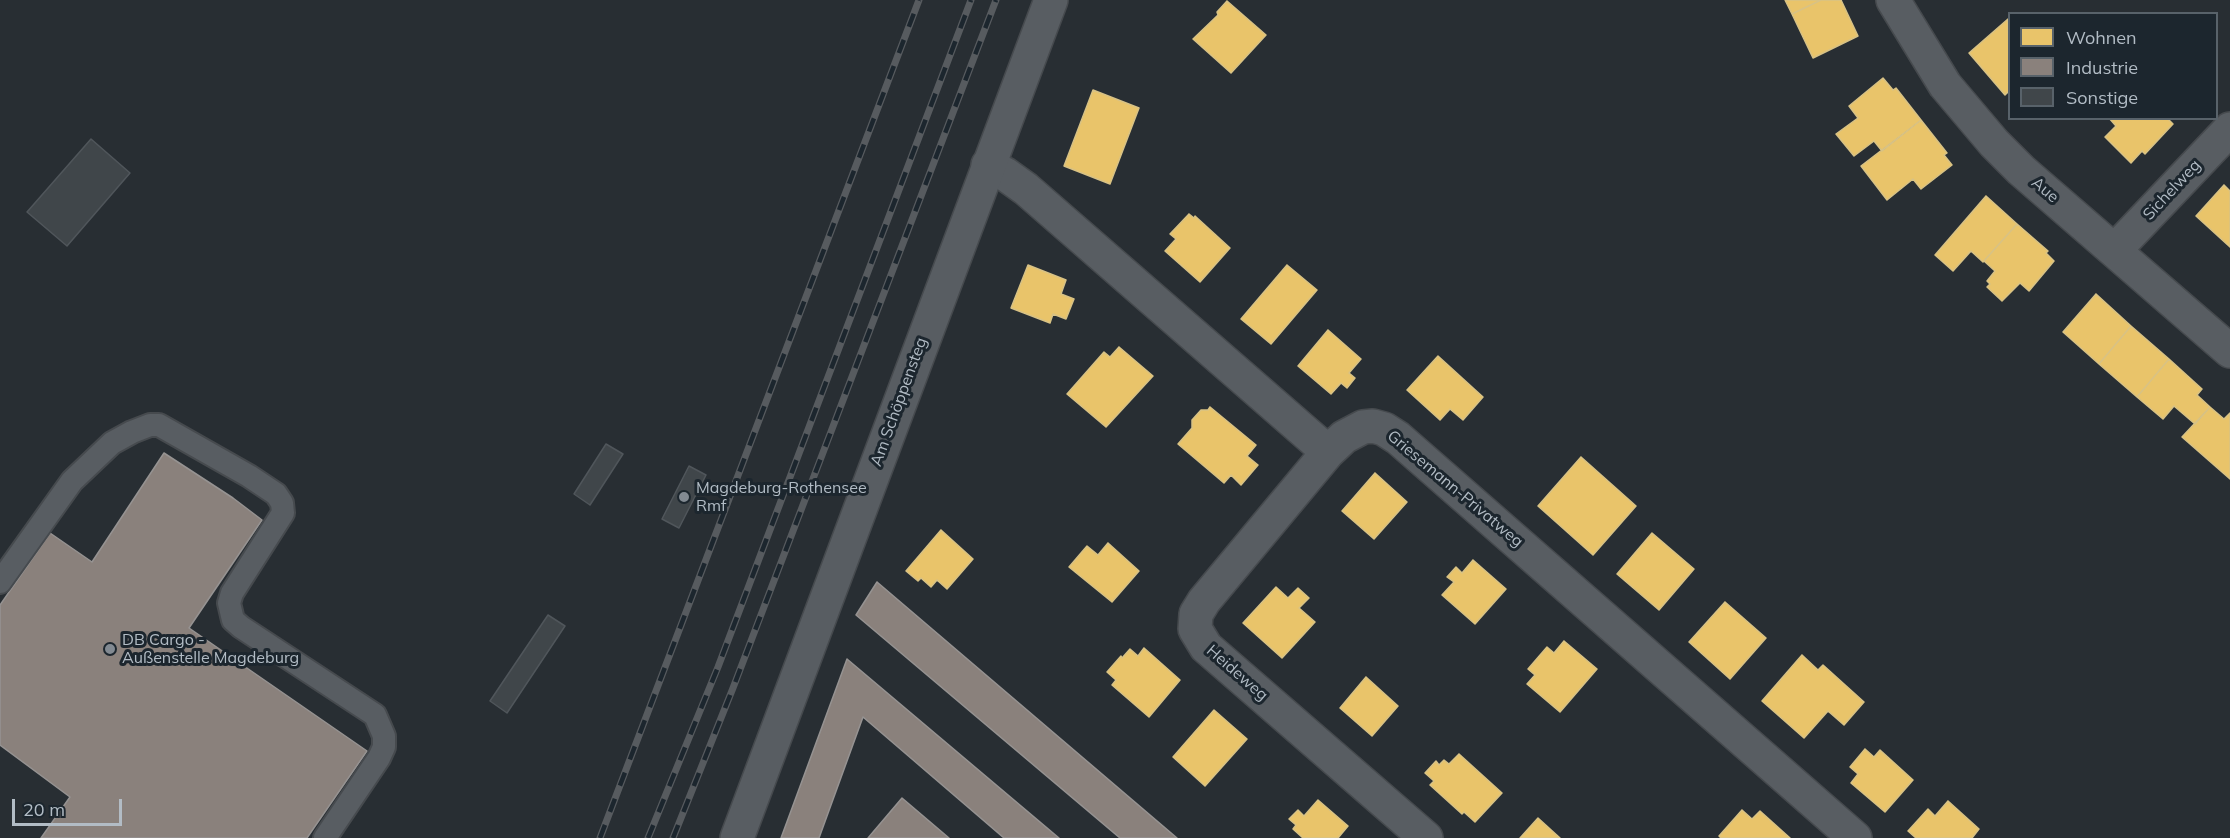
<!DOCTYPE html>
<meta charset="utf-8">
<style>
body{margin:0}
#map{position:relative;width:2230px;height:838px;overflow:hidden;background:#282e33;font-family:Mulish,sans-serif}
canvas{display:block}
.legend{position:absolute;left:2008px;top:12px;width:210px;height:108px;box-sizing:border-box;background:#1c262e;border:2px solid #58626a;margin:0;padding:8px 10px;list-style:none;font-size:18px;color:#b2bcc5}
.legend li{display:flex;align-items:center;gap:12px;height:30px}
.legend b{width:30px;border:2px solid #58626a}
.scale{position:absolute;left:12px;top:799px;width:110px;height:27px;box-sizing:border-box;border:3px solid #b2bcc5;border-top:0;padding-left:8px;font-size:18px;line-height:21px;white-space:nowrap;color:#b2bcc5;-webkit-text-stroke:4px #1c262e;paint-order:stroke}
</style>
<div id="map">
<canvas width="2230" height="838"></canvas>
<ul class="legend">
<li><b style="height:16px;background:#e9c46a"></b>Wohnen</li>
<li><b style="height:16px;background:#8a817c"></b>Industrie</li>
<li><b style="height:16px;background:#40464a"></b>Sonstige</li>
</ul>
<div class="scale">20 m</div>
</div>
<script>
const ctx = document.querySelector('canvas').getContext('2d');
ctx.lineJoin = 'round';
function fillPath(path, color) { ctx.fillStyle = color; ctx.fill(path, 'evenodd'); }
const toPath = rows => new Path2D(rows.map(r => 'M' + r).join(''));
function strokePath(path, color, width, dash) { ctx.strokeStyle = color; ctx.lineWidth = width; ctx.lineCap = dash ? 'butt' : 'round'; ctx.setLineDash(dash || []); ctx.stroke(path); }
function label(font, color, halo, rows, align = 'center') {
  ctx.font = font + ' Mulish,sans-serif'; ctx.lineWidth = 6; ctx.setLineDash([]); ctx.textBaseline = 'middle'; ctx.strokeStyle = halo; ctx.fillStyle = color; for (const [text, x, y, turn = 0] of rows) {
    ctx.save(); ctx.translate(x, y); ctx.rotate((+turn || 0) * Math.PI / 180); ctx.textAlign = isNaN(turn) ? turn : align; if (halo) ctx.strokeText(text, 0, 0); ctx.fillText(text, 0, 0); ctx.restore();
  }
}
const homes = toPath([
 [1785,0,1821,0,1792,14,1785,0],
 [1821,0,1841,0,1858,36,1813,58,1792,14,1821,0],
 [1227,1,1266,35,1231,73,1193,39,1218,15,1217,12,1227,1],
 [2008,19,2010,90,2005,95,1969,53,2008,19],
 [1883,78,1893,90,1896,88,1921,120,1882,151,1874,141,1854,156,1836,134,1858,118,1849,106,1883,78],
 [1093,90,1139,108,1110,184,1064,166,1093,90],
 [2167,118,2173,124,2145,154,2142,151,2131,163,2105,137,2116,126,2109,118,2167,118],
 [1921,120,1947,153,1944,155,1952,165,1921,189,1913,179,1887,200,1861,166,1921,120],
 [2224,185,2230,191,2230,247,2196,216,2224,185],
 [1986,196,2017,224,1983,262,1971,251,1953,271,1935,255,1986,196],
 [1189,214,1194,218,1195,216,1230,248,1200,282,1165,251,1176,239,1170,234,1189,214],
 [2017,224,2048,251,2046,253,2054,261,2029,291,2020,283,2002,301,1987,287,1990,284,1987,281,1995,271,1984,261,2017,224],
 [1028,265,1066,280,1061,294,1074,299,1066,319,1053,314,1050,323,1011,308,1028,265],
 [1287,265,1317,290,1271,344,1241,319,1287,265],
 [2096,294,2131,326,2099,364,2063,332,2096,294],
 [2131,326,2169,359,2137,397,2099,364,2131,326],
 [1328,330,1361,359,1349,373,1355,378,1347,388,1341,383,1331,394,1298,366,1328,330],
 [1119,347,1153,376,1106,427,1067,394,1104,352,1110,357,1119,347],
 [1438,356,1483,397,1463,420,1450,409,1440,420,1407,390,1438,356],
 [2169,359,2202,389,2197,395,2210,407,2195,424,2174,406,2163,419,2137,397,2169,359],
 [1210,407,1256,445,1247,456,1258,465,1241,485,1231,475,1224,483,1178,444,1192,428,1192,420,1201,410,1208,410,1210,407],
 [2210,407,2224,419,2230,413,2230,479,2182,437,2210,407],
 [1581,457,1636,506,1593,555,1538,506,1581,457],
 [1375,473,1407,502,1374,539,1342,511,1375,473],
 [941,530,973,559,947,589,937,580,931,587,921,578,918,581,906,571,941,530],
 [1652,533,1694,569,1659,610,1617,574,1652,533],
 [1108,543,1139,571,1112,602,1069,567,1087,546,1098,555,1108,543],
 [1473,560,1506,589,1475,624,1442,595,1454,582,1447,577,1456,567,1462,573,1473,560],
 [1276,587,1288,598,1298,588,1309,598,1299,608,1315,622,1282,658,1243,623,1276,587],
 [1725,602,1766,638,1730,679,1689,642,1725,602],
 [1564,641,1597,669,1560,712,1527,684,1535,675,1528,669,1547,647,1554,653,1564,641],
 [1144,648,1180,680,1149,717,1112,685,1116,680,1107,672,1121,656,1122,658,1130,649,1138,656,1144,648],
 [1802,655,1818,670,1823,665,1864,702,1844,725,1828,711,1804,738,1762,701,1802,655],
 [1366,677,1398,706,1372,736,1340,708,1366,677],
 [1214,710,1247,739,1205,786,1173,757,1214,710],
 [1865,749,1874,757,1880,750,1913,780,1885,812,1851,783,1858,774,1850,767,1865,749],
 [1459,754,1502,793,1475,822,1464,812,1462,814,1430,785,1434,781,1425,773,1436,761,1439,765,1444,760,1449,764,1459,754],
 [1318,800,1348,826,1338,838,1303,838,1293,829,1296,825,1289,819,1298,810,1304,816,1318,800],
 [1948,801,1979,829,1972,838,1916,838,1908,831,1928,809,1935,816,1948,801],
 [1742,810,1752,819,1760,811,1790,838,1721,838,1719,836,1742,810],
 [1538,818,1560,838,1520,838,1538,818]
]);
fillPath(homes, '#e9c46a');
strokePath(homes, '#d8c285', 1.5);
const industry = toPath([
 [164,453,233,498,262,520,189,628,367,751,307,838,41,838,70,797,0,745,0,605,50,533,92,562,164,453],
 [877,582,1177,838,1120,838,856,615,877,582],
 [847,659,1059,838,1004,838,863,717,819,838,781,838,847,659],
 [902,798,949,838,868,838,902,798]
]);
fillPath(industry, '#8a817c');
strokePath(industry, '#969392', 1.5);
const building = toPath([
 [91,139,130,173,67,246,27,212,91,139],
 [606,444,623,454,590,505,574,494,606,444],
 [689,466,706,475,679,528,662,519,689,466],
 [548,615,565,626,507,713,490,701,548,615]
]);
fillPath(building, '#40464a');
strokePath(building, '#50565b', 1.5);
const service = toPath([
 [0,582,72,481,112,443,132,432,150,425,159,425,249,476,276,494,282,503,283,513,232,593,229,603,233,620,241,627,375,715,384,736,384,747,379,758,325,838]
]);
const minor = toPath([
 [1893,0,1945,85,1994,143,2021,170,2230,351],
 [988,165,1005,174,1026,189,1328,452,1344,437,1363,427,1373,426,1384,429,1398,438,1855,838],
 [2115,250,2230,129],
 [1328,452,1204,601,1196,614,1195,629,1206,647,1426,838]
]);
const tertiary = toPath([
 [737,838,1051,0]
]);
strokePath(service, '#464a4e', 26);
strokePath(minor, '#464a4e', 36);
strokePath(tertiary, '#464a4e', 36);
strokePath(service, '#585d62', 22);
strokePath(minor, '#585d62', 33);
strokePath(tertiary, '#585d62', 33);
const rail = toPath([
 [600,838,919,0],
 [648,838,718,667,971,0],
 [673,838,733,688,996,0]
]);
strokePath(rail, '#575b5f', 7);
strokePath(rail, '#1c262e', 4.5, [14]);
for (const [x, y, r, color] of [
 [684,497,6,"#828a92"],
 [110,649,6,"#828a92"]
]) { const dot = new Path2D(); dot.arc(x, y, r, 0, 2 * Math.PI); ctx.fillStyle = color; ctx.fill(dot); strokePath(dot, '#1c262e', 2); }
label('16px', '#b2bcc5', '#1c262e', [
 ["Aue",2045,190,40],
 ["Sichelweg",2172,190,-47],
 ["Am Schöppensteg",899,402,-70],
 ["Griesemann-Privatweg",1455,489,40],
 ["Heideweg",1237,673,41]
]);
label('16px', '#b2bcc5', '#1c262e', [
 ["Magdeburg-Rothensee",696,488],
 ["Rmf",696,506],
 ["DB Cargo -",122,640],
 ["Außenstelle Magdeburg",122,658]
], 'left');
</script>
